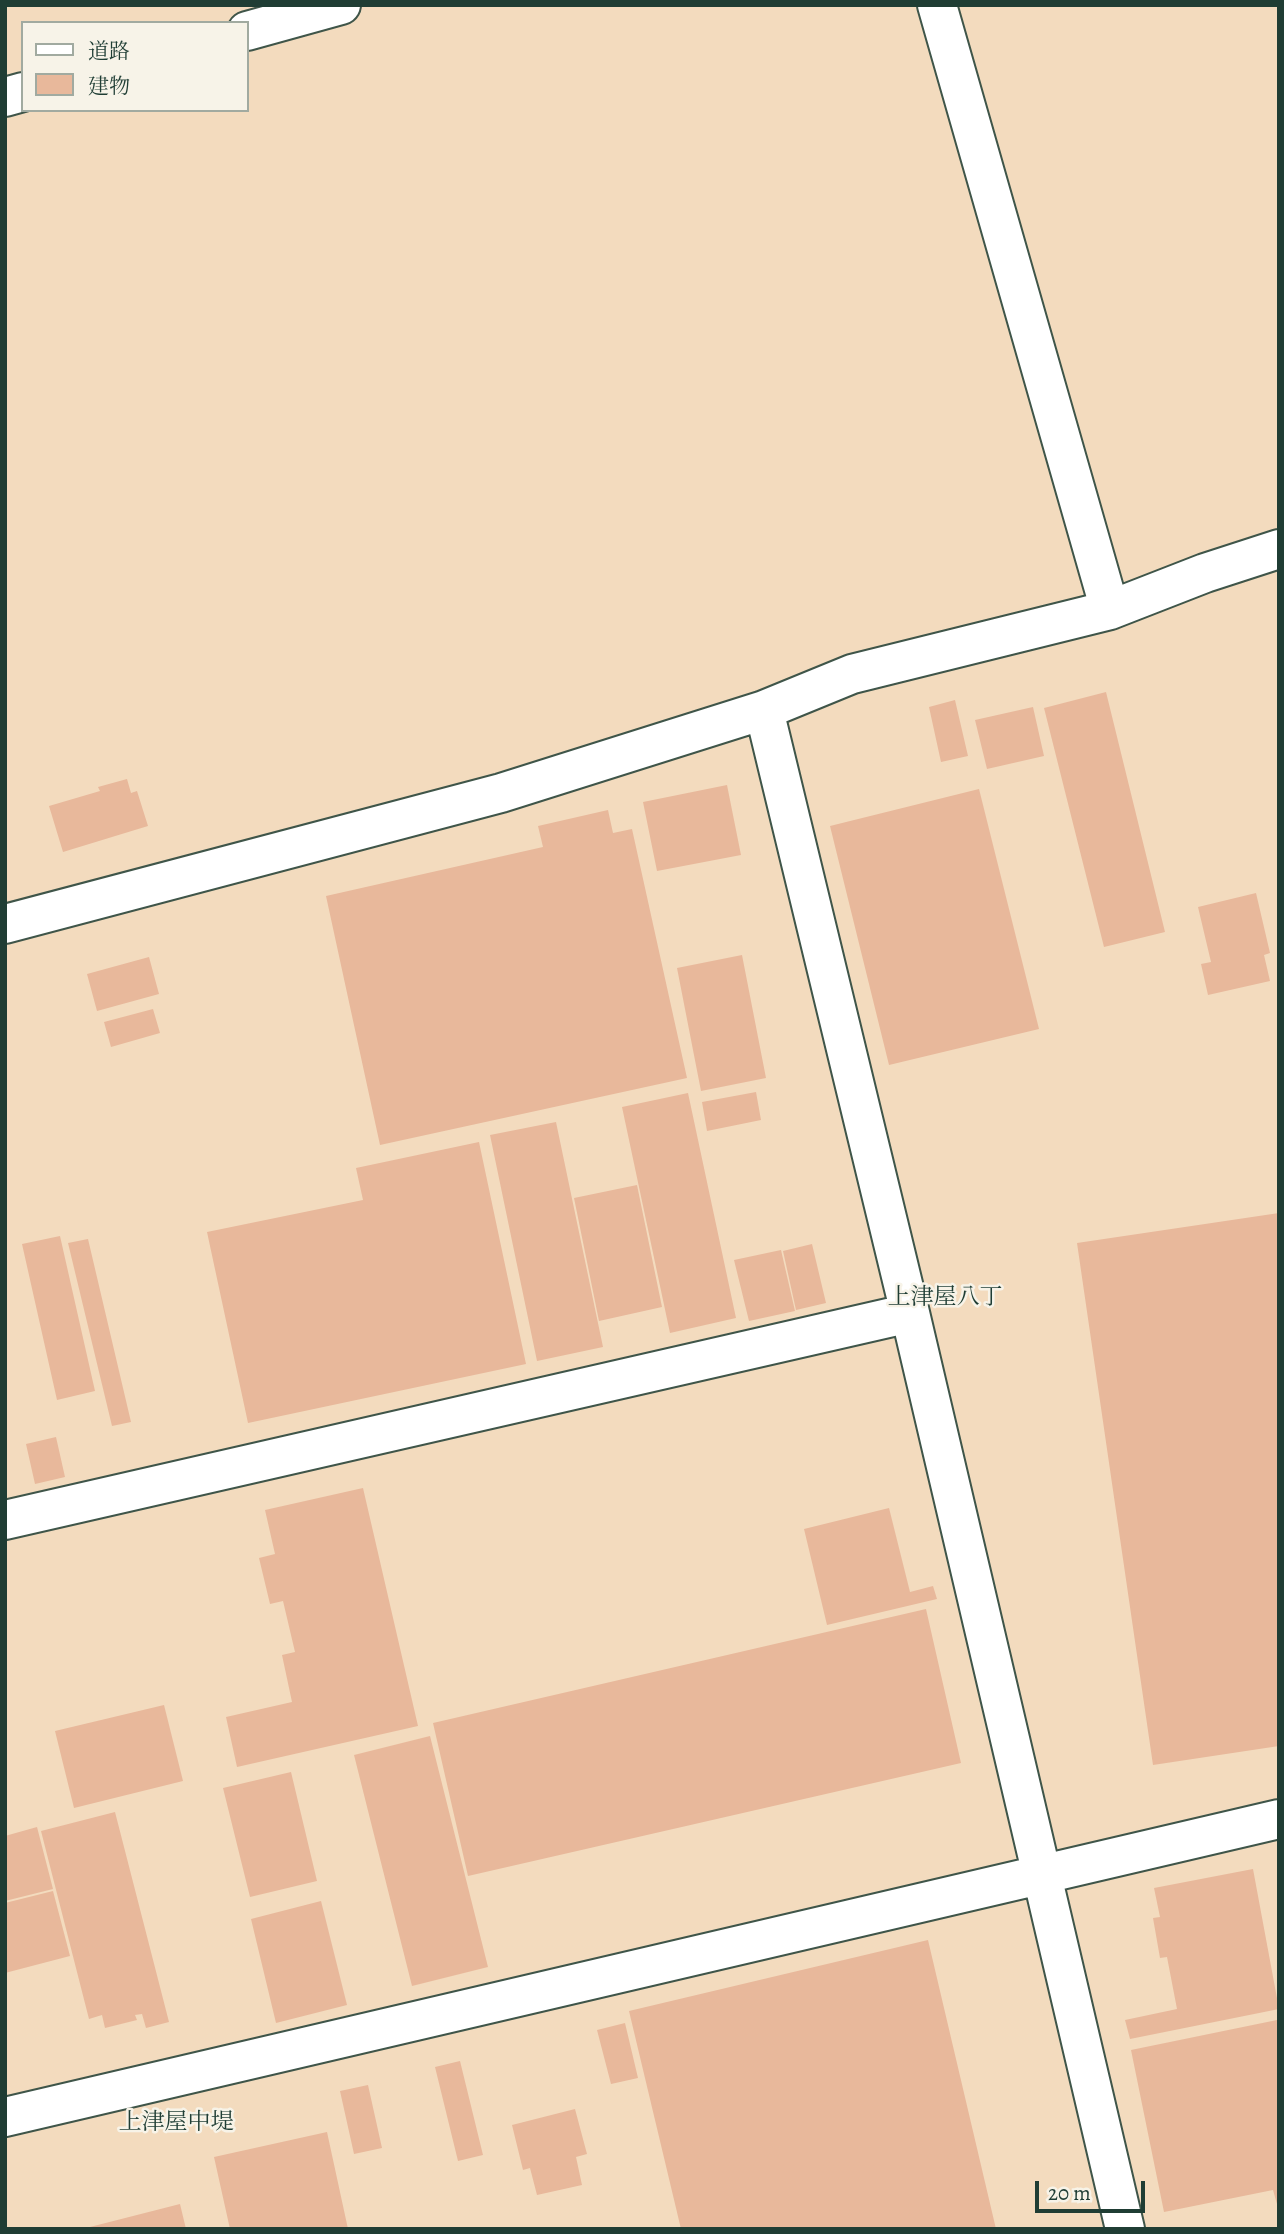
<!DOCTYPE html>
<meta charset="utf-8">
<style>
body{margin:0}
#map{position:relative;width:1284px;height:2234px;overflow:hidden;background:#f3dbbe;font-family:Alegreya,"Noto Serif JP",serif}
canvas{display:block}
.frame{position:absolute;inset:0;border:7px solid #1f3d34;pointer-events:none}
.legend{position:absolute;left:21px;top:21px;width:228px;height:91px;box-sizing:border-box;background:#f7f3e8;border:2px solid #a1aaa0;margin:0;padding:9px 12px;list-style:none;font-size:21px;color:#1f3d34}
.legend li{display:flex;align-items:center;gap:14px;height:35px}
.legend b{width:35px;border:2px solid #a1aaa0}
.scale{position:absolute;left:1035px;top:2181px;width:110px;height:32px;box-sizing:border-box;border:4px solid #1f3d34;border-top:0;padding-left:9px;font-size:21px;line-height:24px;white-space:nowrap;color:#1f3d34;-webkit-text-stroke:5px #f7f3e8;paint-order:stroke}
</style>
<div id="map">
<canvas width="1284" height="2234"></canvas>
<div class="frame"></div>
<ul class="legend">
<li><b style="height:9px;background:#fff"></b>道路</li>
<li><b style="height:19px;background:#e8b89b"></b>建物</li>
</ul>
<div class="scale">20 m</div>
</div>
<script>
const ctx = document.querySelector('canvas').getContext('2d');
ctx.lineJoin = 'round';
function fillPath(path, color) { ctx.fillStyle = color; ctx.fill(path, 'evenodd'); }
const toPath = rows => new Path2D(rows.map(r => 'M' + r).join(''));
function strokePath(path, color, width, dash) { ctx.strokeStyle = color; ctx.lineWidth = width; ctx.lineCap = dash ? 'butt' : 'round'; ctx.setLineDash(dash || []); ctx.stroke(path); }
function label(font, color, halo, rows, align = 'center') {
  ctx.font = font + ' Alegreya,"Noto Serif JP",serif'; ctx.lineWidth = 5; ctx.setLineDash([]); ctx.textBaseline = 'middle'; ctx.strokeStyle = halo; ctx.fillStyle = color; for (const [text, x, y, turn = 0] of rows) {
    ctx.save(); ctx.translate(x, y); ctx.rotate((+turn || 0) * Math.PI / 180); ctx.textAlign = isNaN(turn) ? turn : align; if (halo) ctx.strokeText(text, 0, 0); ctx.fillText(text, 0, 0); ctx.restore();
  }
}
fillPath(toPath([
 [1106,692,1165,932,1104,947,1044,708],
 [955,700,968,756,941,762,929,707],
 [1033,707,1044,756,987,769,975,720],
 [127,779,131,793,137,791,148,826,63,852,49,806,100,791,98,787],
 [727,785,741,855,657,871,643,802],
 [979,789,1039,1029,889,1065,830,826],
 [608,810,613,833,632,829,687,1078,380,1145,326,896,543,847,538,826],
 [1256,893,1270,953,1264,955,1270,981,1208,995,1201,964,1211,962,1198,907],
 [742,955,766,1078,701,1091,677,968],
 [149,957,159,994,97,1011,87,974],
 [153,1009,160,1033,111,1047,104,1022],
 [756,1092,761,1120,707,1131,702,1102],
 [688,1093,736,1318,670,1333,622,1107],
 [556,1122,603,1347,537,1361,490,1135],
 [479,1142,526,1364,248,1423,207,1232,363,1200,356,1168],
 [637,1185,662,1307,599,1321,574,1198],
 [1279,1213,1279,1746,1153,1765,1077,1243],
 [60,1236,95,1391,57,1400,22,1244],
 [88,1239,131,1422,112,1426,68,1243],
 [812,1244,826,1303,796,1310,783,1251],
 [781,1250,795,1311,749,1321,734,1260],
 [56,1437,65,1477,35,1484,26,1444],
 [363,1488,418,1726,237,1767,226,1717,292,1702,282,1655,295,1652,283,1601,270,1604,259,1558,275,1554,265,1510],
 [889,1508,910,1592,933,1586,937,1599,827,1625,804,1529],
 [926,1609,961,1763,468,1876,433,1723],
 [164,1705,183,1781,74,1808,55,1731],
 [430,1736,488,1967,412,1986,354,1755],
 [291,1772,317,1881,250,1897,223,1788],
 [115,1812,169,2022,146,2028,142,2014,135,2015,137,2020,105,2028,102,2015,89,2019,41,1831],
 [37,1827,53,1889,5,1901,5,1836],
 [1253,1869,1279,2009,1130,2039,1125,2020,1177,2009,1167,1957,1160,1958,1153,1918,1160,1917,1154,1888],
 [53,1891,70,1956,5,1973,5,1903],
 [321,1901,347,2005,276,2023,251,1919],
 [928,1940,996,2229,681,2229,629,2011],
 [1277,2020,1279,2211,1273,2190,1164,2212,1131,2050],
 [625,2023,638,2078,611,2084,597,2030],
 [460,2061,483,2155,458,2161,435,2067],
 [368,2085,382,2148,354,2154,340,2091],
 [575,2109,587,2154,576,2157,582,2185,537,2195,530,2168,523,2170,512,2125],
 [327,2132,348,2229,230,2229,214,2157],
 [180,2204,186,2229,86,2229,86,2228]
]), '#e8b89b');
const minor = toPath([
 [937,5,1110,610],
 [247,31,341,5],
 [5,97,23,92],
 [764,710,910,1313,1125,2229],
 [5,924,501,793,764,710,852,674,1110,610,1205,573,1279,549],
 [5,1520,910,1313],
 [5,2117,1279,1819]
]);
strokePath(minor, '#3f5549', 42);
strokePath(minor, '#fff', 38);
label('23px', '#1f3d34', '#f7f3e8', [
 ["上津屋八丁",945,1298],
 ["上津屋中堤",176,2123]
]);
</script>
